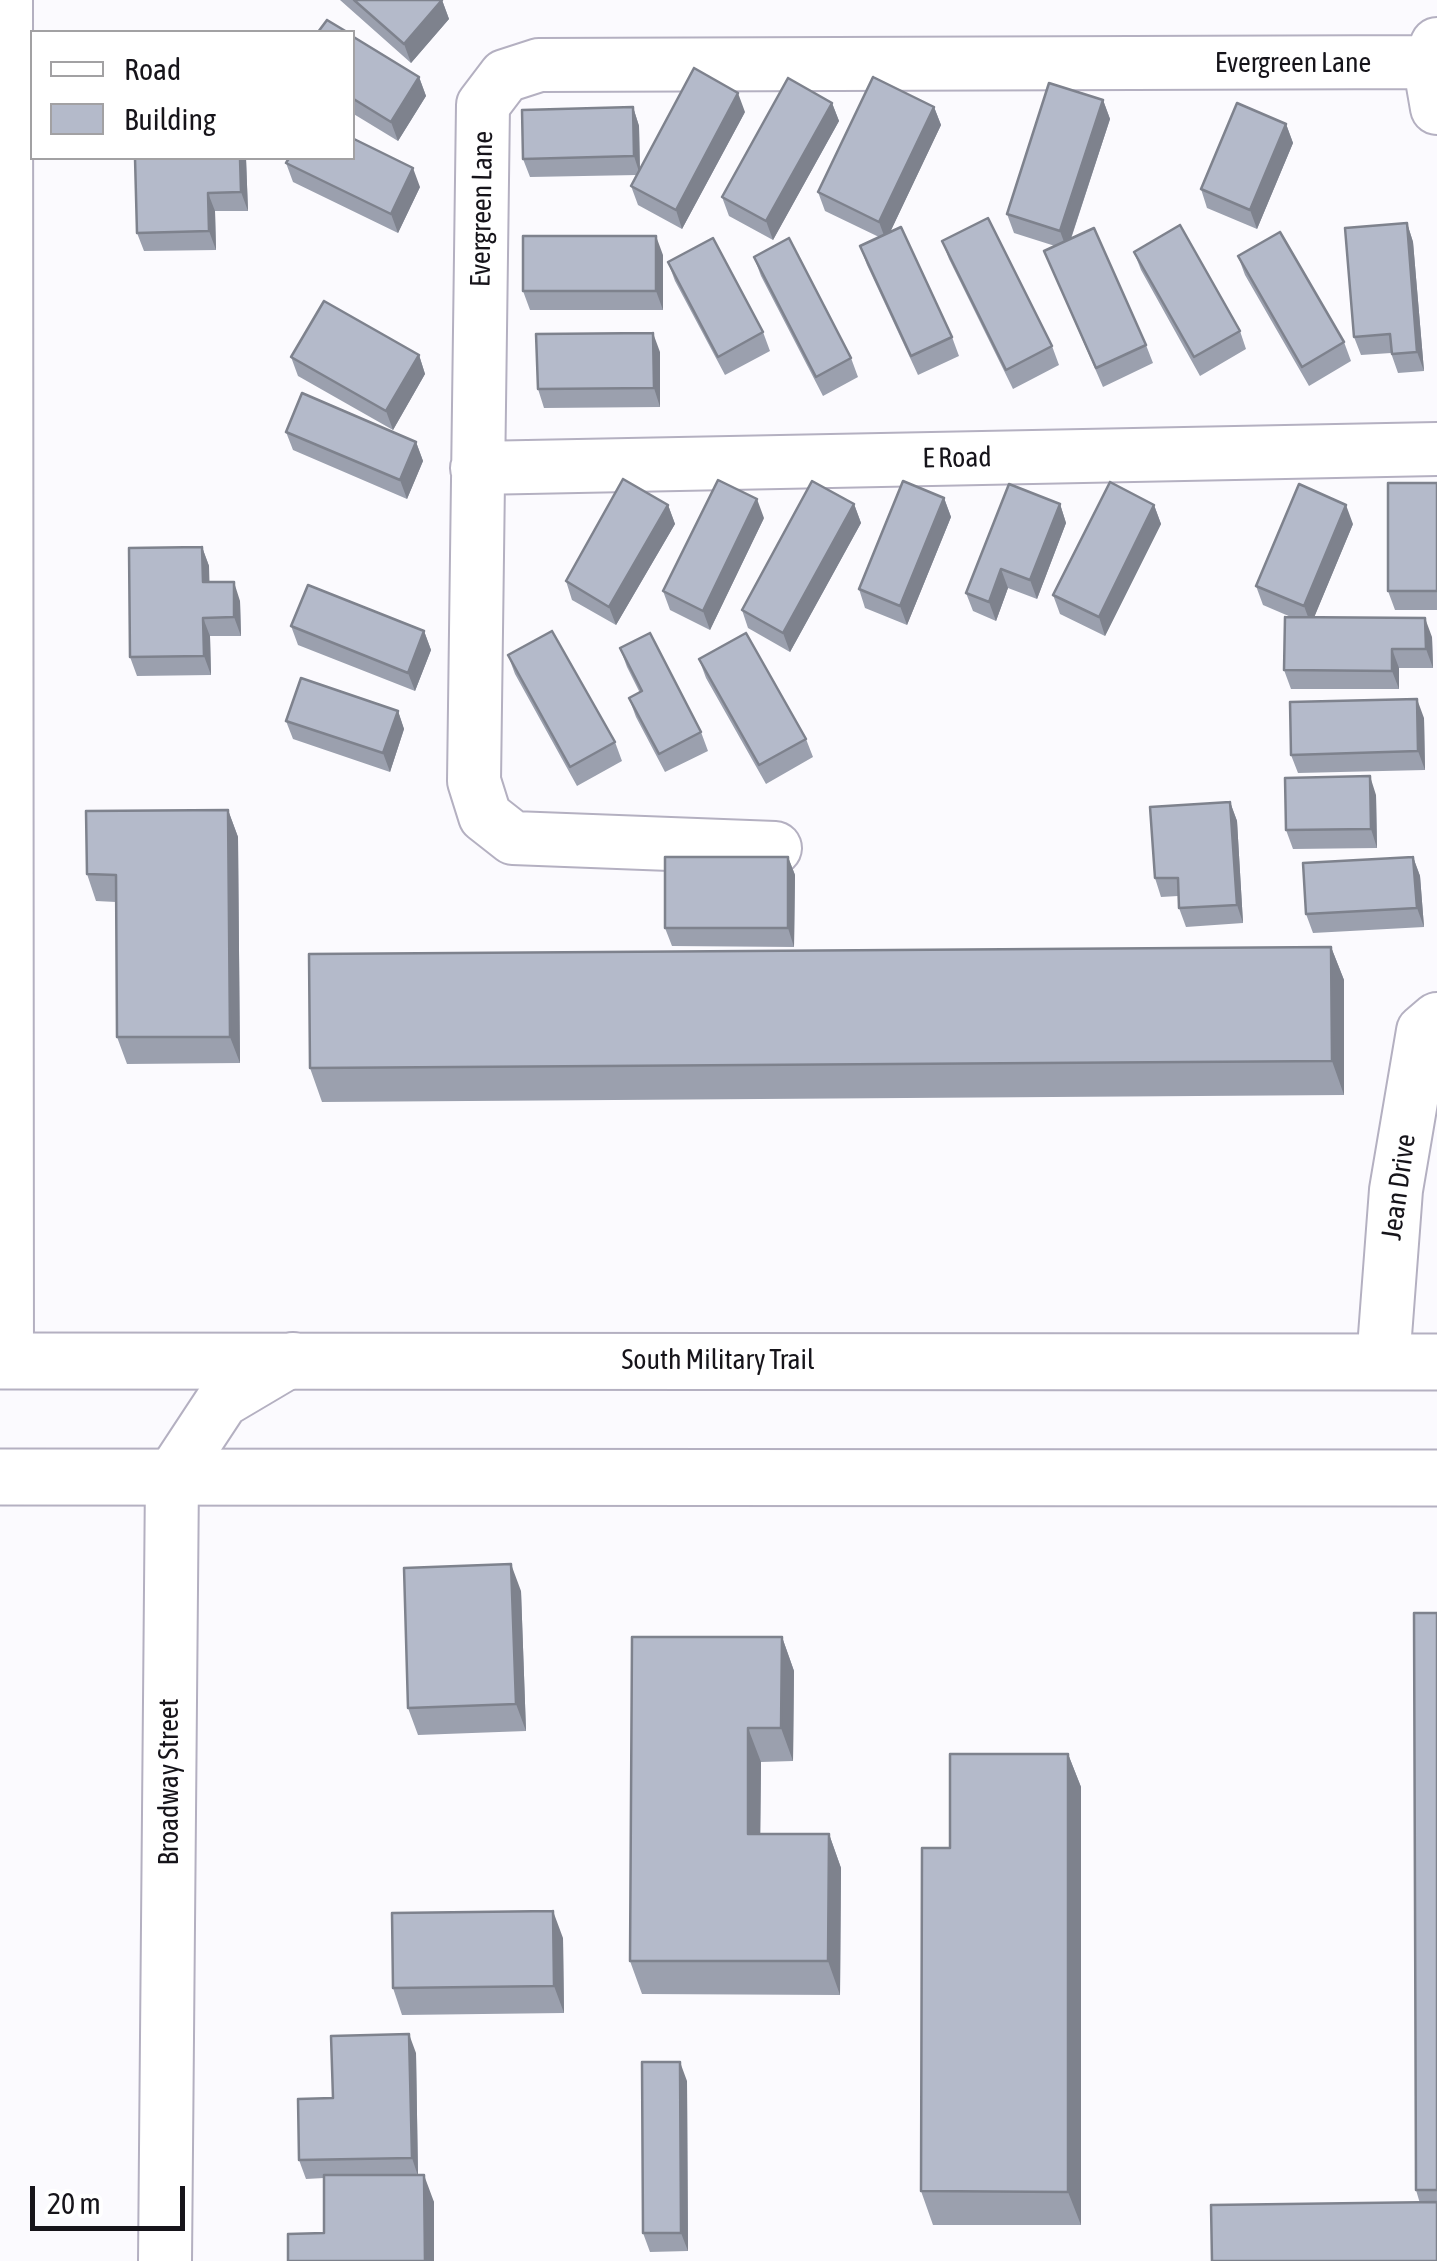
<!DOCTYPE html>
<style>
body{margin:0}
#map{position:relative;width:1437px;height:2261px;overflow:hidden;background:#fbfafe;font-family:"Asap Condensed",sans-serif}
canvas{display:block}
.legend{position:absolute;left:30px;top:30px;width:325px;height:130px;box-sizing:border-box;background:#fff;border:2px solid #a2a1a3;margin:0;padding:12px 18px;list-style:none;font-size:30px;color:#16141a}
.legend li{display:flex;align-items:center;gap:20px;height:50px}
.legend b{width:50px;border:2px solid #a2a1a3}
.scale{position:absolute;left:30px;top:2186px;width:155px;height:45px;box-sizing:border-box;border:5px solid #16141a;border-top:0;padding-left:12px;font-size:30px;line-height:35px;white-space:nowrap;color:#16141a;-webkit-text-stroke:8px #fff;paint-order:stroke}
</style>
<div id="map">
<canvas width="1437" height="2261"></canvas>
<ul class="legend">
<li><b style="height:12px;background:#fff"></b>Road</li>
<li><b style="height:28px;background:#b4baca"></b>Building</li>
</ul>
<div class="scale">20 m</div>
</div>
<script>
const ctx = document.querySelector('canvas').getContext('2d');
ctx.lineJoin = 'round';
const toPath = rows => new Path2D(rows.map(r => 'M' + r).join(''));
function strokePath(path, color, width, dash) { ctx.strokeStyle = color; ctx.lineWidth = width; ctx.lineCap = dash ? 'butt' : 'round'; ctx.setLineDash(dash || []); ctx.stroke(path); }
function fillPath(path, color) { ctx.fillStyle = color; ctx.fill(path, 'evenodd'); }
function label(font, color, halo, rows, align = 'center') {
  ctx.font = font + ' "Asap Condensed",sans-serif'; ctx.lineWidth = 10; ctx.setLineDash([]); ctx.textBaseline = 'middle'; ctx.strokeStyle = halo; ctx.fillStyle = color; for (const [text, x, y, turn = 0] of rows) {
    ctx.save(); ctx.translate(x, y); ctx.rotate((+turn || 0) * Math.PI / 180); ctx.textAlign = isNaN(turn) ? turn : align; if (halo) ctx.strokeText(text, 0, 0); ctx.fillText(text, 0, 0); ctx.restore();
  }
}
const minor = toPath([
 [6,0,7,1361],
 [1429,62,1437,108],
 [477,468,1437,449],
 [775,848,513,838,485,816,474,781,483,105,505,76,539,65,1429,62,1437,44],
 [1383,1362,1396,1190,1423,1031,1437,1019],
 [165,2261,172,1477,222,1401,293,1359]
]);
const primary = toPath([
 [0,1361,1437,1362],
 [0,1477,1437,1478]
]);
strokePath(minor, '#b4b0c1', 56);
strokePath(primary, '#b4b0c1', 59);
strokePath(minor, '#fff', 52);
strokePath(primary, '#fff', 55);
fillPath(toPath([
 [340,0,442,0,449,19,411,63],
 [352,36,419,77,426,96,398,141,352,113],
 [1103,100,1110,119,1071,239,1146,345,1153,363,1103,387,1044,251,1055,246,1014,233,1007,214],
 [832,103,839,121,773,240,729,216,722,197],
 [633,107,639,126,640,169,745,112,682,229,638,205,631,186,637,175,530,177,523,159],
 [934,107,941,125,890,232,952,337,959,356,918,375,867,265,860,246,879,237,825,211,818,192],
 [1286,124,1293,143,1257,229,1207,208,1201,189],
 [135,158,246,158,248,211,215,211,216,250,144,251,137,233],
 [286,163,420,187,398,233,293,182],
 [1407,223,1413,242,1424,371,1398,373,1391,353,1361,355,1354,337],
 [942,241,1052,346,1059,365,1013,389,949,259],
 [1134,252,1240,331,1246,349,1200,376,1141,270],
 [663,255,663,310,530,310,523,291],
 [1238,256,1344,342,1351,361,1309,386,1245,275],
 [754,257,851,358,858,377,823,396,761,276],
 [668,262,763,332,770,351,725,375,675,281],
 [660,352,660,407,544,408,538,389],
 [419,355,425,374,393,430,298,376,291,357],
 [286,432,416,442,423,461,407,499,293,450],
 [1437,483,1437,610,1395,610,1388,591],
 [944,498,951,517,907,625,865,608,859,589],
 [854,504,861,523,790,652,748,628,742,610],
 [1060,504,1066,523,1037,599,1008,588,996,621,973,611,966,593],
 [668,505,675,524,616,625,572,600,566,581],
 [1154,505,1161,524,1105,636,1060,614,1053,595],
 [764,518,710,630,670,610,663,591],
 [1353,524,1314,617,1432,637,1433,668,1399,668,1399,689,1291,689,1284,670,1291,617,1263,605,1256,586],
 [202,547,209,566,209,582,240,601,241,636,210,636,211,675,137,676,130,657],
 [291,626,424,631,431,650,415,691,298,645],
 [620,648,701,732,708,751,665,772,636,717,629,698,640,693,627,667],
 [508,655,615,742,622,761,577,786,515,674],
 [699,659,806,739,813,757,766,784,706,678],
 [398,711,404,729,390,772,293,739,286,721],
 [1424,718,1425,770,1298,773,1291,755],
 [1376,795,1377,848,1293,849,1286,830],
 [1230,802,1237,821,1243,923,1186,927,1179,908,1178,896,1161,897,1155,878],
 [228,810,238,837,240,1063,127,1064,117,1037,116,902,96,901,87,874],
 [788,857,795,875,794,947,672,946,665,928],
 [1413,857,1420,876,1424,927,1313,933,1306,914],
 [1331,947,1344,980,1344,1095,322,1102,310,1068],
 [521,1591,526,1731,418,1735,408,1708],
 [1437,1613,1437,2261,1416,2190],
 [782,1637,794,1671,793,1761,761,1762,760,1834,829,1834,841,1868,840,1995,642,1994,630,1961],
 [1068,1754,1081,1787,1081,2225,933,2225,921,2191,950,1848],
 [563,1938,564,2013,402,2015,393,1988],
 [416,2053,418,2175,434,2202,324,2233,324,2178,306,2179,299,2160,333,2098],
 [687,2081,688,2251,650,2252,643,2233]
]), '#9ba0ae');
fillPath(toPath([
 [442,0,449,19,411,63,404,44],
 [419,77,426,96,398,141,391,122],
 [738,93,745,112,682,229,676,210],
 [1103,100,1110,119,1067,250,1060,231],
 [832,103,839,121,773,240,766,221],
 [633,107,639,126,640,175,634,156],
 [934,107,941,125,886,241,879,222],
 [1286,124,1293,143,1257,229,1250,210],
 [240,158,246,158,248,211,241,192],
 [413,168,420,187,398,233,391,214],
 [208,193,215,211,216,250,209,231],
 [1407,223,1413,242,1424,371,1417,352],
 [656,236,663,255,663,310,656,291],
 [653,333,660,352,660,407,654,388],
 [419,355,425,374,393,430,386,411],
 [416,442,423,461,407,499,400,480],
 [944,498,951,517,907,625,900,606],
 [757,499,764,518,710,630,703,611],
 [854,504,861,523,790,652,783,633],
 [1060,504,1066,523,1037,599,1030,580],
 [668,505,675,524,616,625,609,607],
 [1154,505,1161,524,1105,636,1099,617],
 [1346,505,1353,524,1311,625,1304,606],
 [202,547,209,566,210,601,203,582],
 [1001,569,1008,588,996,621,989,602],
 [234,582,240,601,241,636,234,617],
 [203,618,210,636,211,675,204,656],
 [1425,618,1432,637,1433,668,1426,649],
 [424,631,431,650,415,691,408,673],
 [1392,649,1399,668,1399,689,1392,671],
 [1417,699,1424,718,1425,770,1418,751],
 [398,711,404,729,390,772,383,753],
 [1370,776,1376,795,1377,848,1371,829],
 [1230,802,1237,821,1243,923,1237,905],
 [228,810,238,837,240,1063,230,1037],
 [788,857,795,875,794,947,788,928],
 [1413,857,1420,876,1424,927,1417,908],
 [1331,947,1344,980,1344,1095,1332,1061],
 [511,1564,521,1591,526,1731,516,1704],
 [782,1637,794,1671,793,1761,781,1728],
 [748,1728,761,1762,760,1868,748,1834],
 [1068,1754,1081,1787,1081,2225,1068,2192],
 [829,1834,841,1868,840,1995,828,1961],
 [553,1911,563,1938,564,2013,554,1986],
 [409,2034,416,2053,418,2176,412,2158],
 [680,2062,687,2081,688,2251,681,2233],
 [424,2175,434,2202,434,2261,425,2261]
]), '#7e828d');
const building = toPath([
 [354,0,442,0,404,44,354,0],
 [327,20,347,32,318,32,327,20],
 [352,36,419,77,391,122,352,98,352,36],
 [694,68,738,93,676,210,631,186,694,68],
 [873,77,934,107,879,222,818,192,873,77],
 [788,78,832,103,766,221,722,197,788,78],
 [1049,83,1103,100,1060,231,1007,214,1049,83],
 [1237,103,1286,124,1250,210,1201,189,1237,103],
 [633,107,634,156,523,159,522,110,633,107],
 [352,138,413,168,391,214,286,163,289,158,352,158,352,138],
 [135,158,240,158,241,192,208,193,209,231,137,233,135,158],
 [988,218,1052,346,1006,370,942,241,988,218],
 [1407,223,1417,352,1392,354,1390,334,1354,337,1345,228,1407,223],
 [1180,225,1240,331,1194,357,1134,252,1180,225],
 [901,227,952,337,911,356,860,246,901,227],
 [1094,228,1146,345,1096,368,1044,251,1094,228],
 [1280,232,1344,342,1302,367,1238,256,1280,232],
 [523,236,656,236,656,291,523,291,523,236],
 [713,238,763,332,718,357,668,262,713,238],
 [789,238,851,358,816,377,754,257,789,238],
 [324,301,419,355,386,411,291,357,324,301],
 [653,333,654,388,538,389,536,334,653,333],
 [302,393,416,442,400,480,286,432,302,393],
 [623,479,668,505,609,607,566,581,623,479],
 [718,480,757,499,703,611,663,591,718,480],
 [812,481,854,504,783,633,742,610,812,481],
 [903,481,944,498,900,606,859,589,903,481],
 [1110,482,1154,505,1099,617,1053,595,1110,482],
 [1388,483,1437,483,1437,591,1388,591,1388,483],
 [1009,484,1060,504,1030,580,1001,569,989,602,966,593,1009,484],
 [1299,484,1346,505,1304,606,1256,586,1299,484],
 [202,547,203,582,234,582,234,617,203,618,204,656,130,657,129,548,202,547],
 [308,585,424,631,408,673,291,626,308,585],
 [1285,617,1425,618,1426,649,1392,649,1392,671,1284,670,1285,617],
 [552,631,615,742,570,767,508,655,552,631],
 [650,633,701,732,659,754,629,698,642,691,620,648,650,633],
 [746,633,806,739,759,765,699,659,746,633],
 [301,678,398,711,383,753,286,721,301,678],
 [1417,699,1418,751,1291,755,1290,702,1417,699],
 [1370,776,1371,829,1286,830,1285,778,1370,776],
 [1230,802,1237,905,1179,908,1178,878,1155,878,1150,807,1230,802],
 [228,810,230,1037,117,1037,116,875,87,874,86,811,228,810],
 [665,857,788,857,788,928,665,928,665,857],
 [1413,857,1417,908,1306,914,1303,863,1413,857],
 [1331,947,1332,1061,310,1068,309,954,1331,947],
 [511,1564,516,1704,408,1708,404,1568,511,1564],
 [1414,1613,1437,1613,1437,2190,1416,2190,1414,1613],
 [632,1637,782,1637,781,1728,748,1728,748,1834,829,1834,828,1961,630,1961,632,1637],
 [950,1754,1068,1754,1068,2192,921,2191,922,1848,950,1848,950,1754],
 [553,1911,554,1986,393,1988,392,1913,553,1911],
 [409,2034,412,2158,299,2160,298,2099,333,2098,331,2036,409,2034],
 [642,2062,680,2062,681,2233,643,2233,642,2062],
 [324,2175,424,2175,425,2261,288,2261,288,2234,324,2233,324,2175],
 [1437,2202,1437,2261,1212,2261,1211,2205,1437,2202]
]);
fillPath(building, '#b4baca');
strokePath(building, '#7e828d', 2.5);
label('28px', '#16141a', '#fff', [
 ["Evergreen Lane",1293,63],
 ["Evergreen Lane",482,209,-89],
 ["E Road",957,458,-1],
 ["Jean Drive",1399,1187,-82],
 ["South Military Trail",718,1360],
 ["Broadway Street",169,1782,-90]
]);
</script>
